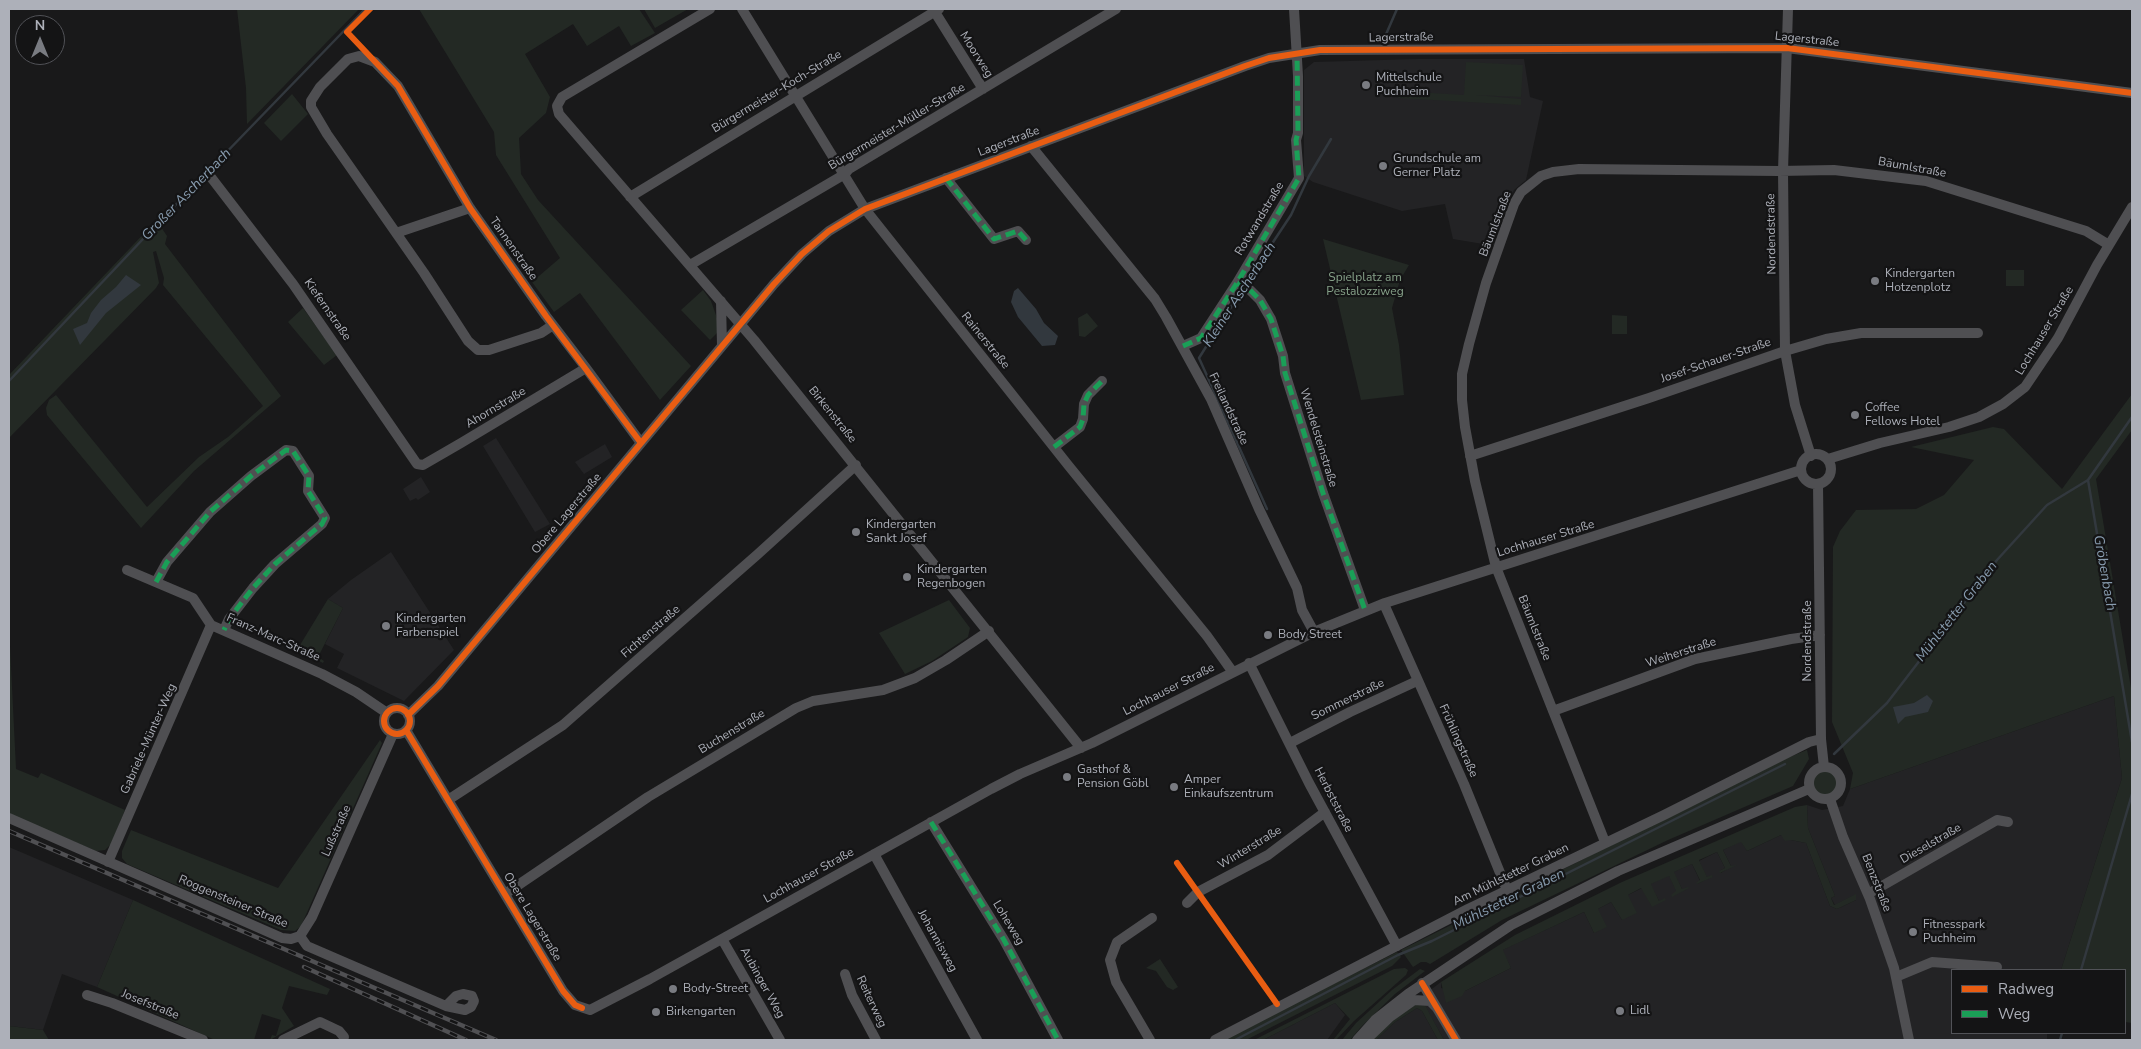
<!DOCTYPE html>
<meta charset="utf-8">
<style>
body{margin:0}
#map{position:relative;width:2141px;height:1049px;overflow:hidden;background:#19191a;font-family:"Nunito Sans",sans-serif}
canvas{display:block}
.frame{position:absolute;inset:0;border:10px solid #adb0b9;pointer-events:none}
.legend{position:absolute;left:1951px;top:969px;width:175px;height:65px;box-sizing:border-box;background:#141415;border:1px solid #515257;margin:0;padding:6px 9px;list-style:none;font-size:15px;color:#adb0b9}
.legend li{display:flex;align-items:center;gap:10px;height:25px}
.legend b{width:25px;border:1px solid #515257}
.north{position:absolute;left:15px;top:15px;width:50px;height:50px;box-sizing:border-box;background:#141415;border:1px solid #515257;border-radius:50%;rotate:0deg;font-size:14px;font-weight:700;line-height:20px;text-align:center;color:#adb0b9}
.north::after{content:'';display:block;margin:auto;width:18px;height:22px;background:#797b81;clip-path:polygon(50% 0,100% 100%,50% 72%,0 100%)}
</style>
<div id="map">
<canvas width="2141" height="1049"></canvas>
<div class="frame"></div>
<ul class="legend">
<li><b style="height:6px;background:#e95d12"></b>Radweg</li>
<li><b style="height:6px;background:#1a9f57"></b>Weg</li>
</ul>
<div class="north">N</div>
</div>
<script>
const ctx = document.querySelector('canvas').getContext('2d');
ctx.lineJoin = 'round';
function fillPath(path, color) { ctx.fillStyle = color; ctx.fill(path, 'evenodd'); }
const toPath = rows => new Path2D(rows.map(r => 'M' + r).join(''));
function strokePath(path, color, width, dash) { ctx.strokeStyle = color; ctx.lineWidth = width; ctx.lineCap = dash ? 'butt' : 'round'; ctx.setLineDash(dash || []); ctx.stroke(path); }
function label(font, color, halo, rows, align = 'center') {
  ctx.font = font + ' "Nunito Sans",sans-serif'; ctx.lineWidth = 4.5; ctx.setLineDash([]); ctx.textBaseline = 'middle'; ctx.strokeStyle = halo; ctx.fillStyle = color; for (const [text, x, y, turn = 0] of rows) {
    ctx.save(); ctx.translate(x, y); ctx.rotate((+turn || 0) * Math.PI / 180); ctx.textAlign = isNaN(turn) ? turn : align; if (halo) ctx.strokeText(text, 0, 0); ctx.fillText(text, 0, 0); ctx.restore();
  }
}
fillPath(toPath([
 [1418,59,1524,59,1530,97,1543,101,1526,180,1514,190,1508,203,1495,246,1453,239,1445,204,1402,211,1313,182,1304,176,1304,70,1314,62],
 [496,438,550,524,535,532,483,446],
 [605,444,612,457,584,474,575,462],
 [421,477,430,492,418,500,416,498,410,501,403,489],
 [391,552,454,650,404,701,337,668,344,654,325,644,343,608,328,599,351,580],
 [2114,696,2122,778,2061,970,1952,970,1952,1033,2047,1033,2047,1040,1444,1040,1425,1006,1412,1004,1441,982,1441,988,1465,991,1511,968,1502,950,1584,912,1594,933,1598,909,1611,902,1622,920,1628,895,1642,888,1652,906,1659,901,1650,884,1669,875,1677,892,1682,889,1673,872,1692,864,1700,881,1697,884,1713,876,1707,878,1699,861,1717,852,1725,868,1720,871,1721,873,1731,866,1723,850,1741,841,1747,851,1781,835,1791,840,1806,843,1830,906,1837,909,1856,900,1856,895,1835,905,1831,898,1835,896,1808,828,1807,805,1822,810,1843,806,1850,789],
 [9,847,133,900,97,987,62,974,43,1030,9,1026],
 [1335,1003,1345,1015,1327,1040,1263,1040],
 [1417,1008,1422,1011,1438,1040,1376,1040,1395,1022]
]), '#232325');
fillPath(toPath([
 [237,9,359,9,247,124,246,88],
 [419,9,639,9,655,33,631,46,619,26,587,46,573,24,525,54,550,97,546,113,519,138,521,174,538,200,691,366,660,400,580,293,554,312,532,282,560,258,496,155,494,132],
 [644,9,688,9,655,28],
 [1466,62,1523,65,1521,97,1475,95,1521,99,1521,105,1398,98,1399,91,1464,95],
 [292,94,308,114,281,141,264,123],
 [153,224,161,227,167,236,165,244,281,396,194,471,141,528,47,415,46,408,49,400,56,395,147,507,199,457,228,437,263,406,163,285,164,278,156,251,153,252,159,283,156,288,9,438,9,375],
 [1323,239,1409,265,1400,280,1392,308,1399,345,1404,395,1361,400],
 [2006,270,2024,270,2024,286,2006,286],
 [703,290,711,301,717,318,717,333,710,340,681,310],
 [303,308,337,355,324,365,288,322],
 [1087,313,1098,326,1085,337,1079,336,1078,318],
 [1612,315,1627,316,1627,334,1612,334],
 [2132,394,2132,430,2096,479,2132,694,2132,1023,2125,1022,2125,970,2061,970,2122,778,2114,696,1850,789,1853,773,1832,722,1833,547,1840,531,1856,510,1916,509,1944,495,1974,460,1911,447,1993,427,2004,429,2062,489],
 [328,599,343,608,318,657,324,661,323,663,297,650],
 [949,600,970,628,968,637,932,661,905,674,879,633],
 [9,625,16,769,38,778,41,773,125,810,111,844,105,850,96,851,9,814],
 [380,740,382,743,301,926,295,931,281,930,127,864,122,858,122,851,131,830,278,888],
 [1807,750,1809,759,1793,786,1668,840,1502,920,1430,964,1426,962,1421,962,1413,967,1401,950,1782,760],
 '1812 784a13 13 0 1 1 26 0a13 13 0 1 1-26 0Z',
 [1807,805,1808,828,1835,896,1831,898,1834,905,1856,894,1856,900,1837,909,1830,906,1806,843,1791,840,1785,841,1781,835,1747,851,1741,842,1723,850,1731,866,1737,865,1720,873,1719,871,1725,868,1717,852,1699,860,1707,877,1712,875,1713,877,1697,884,1696,883,1700,880,1692,864,1674,872,1682,889,1688,887,1689,888,1672,897,1671,895,1676,891,1669,876,1651,884,1659,901,1665,898,1666,900,1652,907,1641,888,1628,895,1637,913,1622,920,1611,902,1598,909,1607,927,1594,933,1584,912,1503,950,1511,968,1465,991,1462,996,1446,1003,1441,982,1515,935,1622,882,1795,807],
 [133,900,330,989,327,995,289,986,282,1008,294,1026,270,1040,272,1035,276,1036,281,1020,262,1014,254,1040,215,1040,97,987],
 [1397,952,1401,957,1392,966,1246,1040,1222,1040],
 [1160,959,1178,987,1173,990,1167,987,1156,971,1146,968],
 [1405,968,1408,970,1406,975,1354,1021,1336,1040,1333,1040,1350,1019,1335,1003,1263,1040,1254,1040,1394,969],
 [1420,969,1425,971,1395,994,1361,1027,1350,1040,1342,1040,1356,1023,1392,990],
 [1412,1004,1425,1005,1444,1040,1438,1040,1422,1011,1417,1008,1395,1022,1376,1040,1371,1040],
 [9,1026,43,1030,49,1040,9,1040]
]), '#232924');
fillPath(toPath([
 [126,275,141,285,106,313,80,345,73,329,87,323,91,313,101,300,116,287],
 [1018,288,1036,309,1044,323,1058,336,1055,345,1042,346,1018,317,1011,302,1014,291],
 [1927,695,1933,701,1928,712,1905,717,1898,724,1893,707,1914,703]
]), '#32383e');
strokePath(toPath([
 [1384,39,1397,9],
 [1246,283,1291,215,1309,176,1331,139],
 [1243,288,1199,358,1267,509],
 [9,381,160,221,365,9],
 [2132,417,2088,480,2132,742],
 [1834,754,1887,703,1997,560,2047,505,2088,480],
 [2081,970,2132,794],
 [1235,1040,1398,955,1432,941,1785,764],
 [2060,1040,2062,1033]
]), '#32383e', 2.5);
strokePath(toPath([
 [710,9,562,97,557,106,559,114,754,340,1081,748],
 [742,9,865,209,1068,465,1207,636,1232,671],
 [933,9,983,89],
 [1788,9,1783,171,1785,351,1795,405,1811,456],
 [1031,146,1155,299,1166,317,1211,399,1259,509,1297,588,1302,610,1314,632],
 [210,176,293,284,417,464,423,465,461,443,586,368],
 [946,178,994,239,1018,231,1026,240],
 [630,197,939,9],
 [396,233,470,208],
 [690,265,845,174,849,169,1116,9],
 [1237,283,1250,290,1260,300,1271,319,1283,356,1285,373,1323,493,1365,610],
 [721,301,722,346],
 [553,325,541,333,489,350,478,350,468,341,424,273,327,134,311,107,311,101,320,87,348,59,359,56,375,62,398,86,470,208,546,316,553,325,586,368,641,443],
 [1183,346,1201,338,1237,283,1299,178,1296,140,1298,133,1298,76,1294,9],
 [1054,447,1080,427,1083,419,1084,404,1088,395,1102,381],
 '1801 469a15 15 0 1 1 30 0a15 15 0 1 1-30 0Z',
 [1470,456,1649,398,1785,351,1826,339,1861,333,1978,333],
 [1828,459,1880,443,1949,427,1979,417,2003,404,2025,387,2058,338,2097,265,2132,207],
 [1818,484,1821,739,1824,767],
 [127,570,193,598,211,625,322,674,356,692,387,713],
 [156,582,167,562,210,512,251,476,286,450,293,451,309,476,308,491,325,518,322,524,275,564,253,588,229,619,224,630],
 [1384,604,1464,784,1507,890],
 [1249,663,1309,783,1397,946],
 '384 721a13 13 0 1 1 26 0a13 13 0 1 1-26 0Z',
 [1553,711,1695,659,1791,639,1820,635],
 [408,715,438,686,774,284,802,254,829,231,865,209,1245,66,1269,58,1320,50,1787,48,2132,93],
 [406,730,563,991,575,1005,590,1010,650,979,991,789,1020,774,1092,743,1314,632,1385,603,1801,470],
 [1290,743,1350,712,1417,681],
 '1809 783a16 16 0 1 1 32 0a16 16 0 1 1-32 0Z',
 [1830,799,1843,837,1870,899,1894,968,1909,1040],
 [448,800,563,725,758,554,856,465],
 [9,818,282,938,291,939,300,936],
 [931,822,1004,940,1058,1040],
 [1605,842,1496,567,1475,481,1465,427,1462,400,1462,374,1469,344,1486,283,1514,204,1521,192,1541,176,1553,172,1579,169,1779,171,1834,170,1926,181,2086,231,2109,245],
 [874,854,977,1040],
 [108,862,211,625],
 [505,894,648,797,796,708,813,701,883,690,915,678,946,660,989,631],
 [1868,894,1997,820,2008,822],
 [1187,903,1198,892,1268,855,1325,812],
 [300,936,307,946,314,949,446,1006,465,1010,471,1007,474,1001,472,996,463,994,456,996,446,1006],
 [300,936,312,917,393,734],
 [722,939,780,1040],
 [845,974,852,995,876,1040],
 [1896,977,1932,962,1997,967],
 [1422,983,1456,1040],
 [87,995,112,1003,203,1040],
 [283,1040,320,1022,339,1031,344,1037],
 [1150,1040,1116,982,1110,960,1117,942,1152,918],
 [1215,1040,1468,909,1664,815,1809,742,1821,739],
 [1357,1040,1375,1020,1408,994,1511,925,1618,871,1809,789],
 [1366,1040,1390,1017,1414,1000,1430,1001,1437,1008]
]), '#4f4f52', 10);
const rail = toPath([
 [9,831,496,1040],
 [304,967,466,1040]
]);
strokePath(rail, '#505053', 4.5);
strokePath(rail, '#141415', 2.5, [8]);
strokePath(toPath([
 [946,178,994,239,1018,231,1026,240],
 [1237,283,1250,290,1260,300,1271,319,1283,356,1285,373,1323,493,1365,610],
 [1183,346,1201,338,1237,283,1299,178,1296,140,1298,133,1297,52],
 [1054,447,1080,427,1083,419,1084,404,1088,395,1102,381],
 [156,582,167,562,210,512,251,476,286,450,293,451,309,476,308,491,325,518,322,524,275,564,253,588,229,619,224,630],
 [931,822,1004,940,1058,1040]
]), '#1a9f57', 5, [10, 5]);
strokePath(toPath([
 [370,9,347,32,398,86,470,208,546,316,641,443],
 '384 721a13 13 0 1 1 26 0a13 13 0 1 1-26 0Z',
 [408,715,438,686,774,284,802,254,829,231,865,209,1245,66,1269,58,1320,50,1787,48,2132,93],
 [406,730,563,991,575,1005,582,1008],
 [1177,863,1277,1004],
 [1422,983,1456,1040]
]), '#e95d12', 6);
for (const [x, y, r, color] of [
 [1366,85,5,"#797b81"],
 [1383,166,5,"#797b81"],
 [1875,281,5,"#797b81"],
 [1855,415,5,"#797b81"],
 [856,532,5,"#797b81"],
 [907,577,5,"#797b81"],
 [386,626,5,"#797b81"],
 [1268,635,5,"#797b81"],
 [1067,777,5,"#797b81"],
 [1174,787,5,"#797b81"],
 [1913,932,5,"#797b81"],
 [673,989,5,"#797b81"],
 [1620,1011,5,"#797b81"],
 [656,1012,5,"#797b81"]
]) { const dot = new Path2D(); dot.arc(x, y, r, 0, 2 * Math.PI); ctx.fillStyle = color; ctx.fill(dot); strokePath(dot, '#141415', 2); }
label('12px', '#adb0b9', '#141415', [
 ["Lagerstraße",1401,38,-1],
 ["Lagerstraße",1807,40,6],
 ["Moorweg",976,55,58],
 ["Bürgermeister-Koch-Straße",777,92,-31],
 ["Bürgermeister-Müller-Straße",897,127,-31],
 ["Lagerstraße",1009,142,-21],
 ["Bäumlstraße",1912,168,10],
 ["Rotwandstraße",1260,219,-59],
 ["Bäumlstraße",1496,224,-69],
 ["Nordendstraße",1772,234,-91],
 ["Tannenstraße",513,249,55],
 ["Kiefernstraße",327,310,55],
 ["Lochhauser Straße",2045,331,-59],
 ["Rainerstraße",985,341,51],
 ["Josef-Schauer-Straße",1716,361,-19],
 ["Ahornstraße",496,408,-31],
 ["Freilandstraße",1228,409,65],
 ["Birkenstraße",832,415,51],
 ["Wendelsteinstraße",1318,438,73],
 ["Obere Lagerstraße",567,514,-50],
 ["Lochhauser Straße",1546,539,-17],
 ["Bäumlstraße",1534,628,68],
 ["Fichtenstraße",651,632,-41],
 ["Franz-Marc-Straße",273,638,24],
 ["Nordendstraße",1808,641,-90],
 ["Weiherstraße",1681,653,-18],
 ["Lochhauser Straße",1169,690,-27],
 ["Sommerstraße",1348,700,-26],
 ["Buchenstraße",732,732,-31],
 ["Gabriele-Münter-Weg",149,739,-66],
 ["Frühlingstraße",1458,741,66],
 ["Herbststraße",1333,800,63],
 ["Lußstraße",337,831,-66],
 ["Dieselstraße",1931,844,-30],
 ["Winterstraße",1250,848,-31],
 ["Am Mühlstetter Graben",1511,875,-26],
 ["Lochhauser Straße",809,876,-29],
 ["Benzstraße",1876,883,68],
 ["Roggensteiner Straße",233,902,23],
 ["Obere Lagerstraße",532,917,59],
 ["Loheweg",1008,923,59],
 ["Johannisweg",937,941,61],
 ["Aubinger Weg",762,983,61],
 ["Reiterweg",871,1002,65],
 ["Josefstraße",150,1005,22]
]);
label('12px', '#adb0b9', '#141415', [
 ["Mittelschule",1376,78],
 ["Puchheim",1376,92],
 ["Grundschule am",1393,159],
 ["Gerner Platz",1393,173],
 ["Kindergarten",1885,274],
 ["Hotzenplotz",1885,288],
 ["Coffee",1865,408],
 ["Fellows Hotel",1865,422],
 ["Kindergarten",866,525],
 ["Sankt Josef",866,539],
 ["Kindergarten",917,570],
 ["Regenbogen",917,584],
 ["Kindergarten",396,619],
 ["Farbenspiel",396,633],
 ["Body Street",1278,635],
 ["Gasthof &",1077,770],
 ["Pension Göbl",1077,784],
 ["Amper",1184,780],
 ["Einkaufszentrum",1184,794],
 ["Fitnesspark",1923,925],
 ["Puchheim",1923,939],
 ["Body-Street",683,989],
 ["Lidl",1630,1011],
 ["Birkengarten",666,1012]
], 'left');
label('12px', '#86a189', '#141415', [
 ["Spielplatz am",1365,278],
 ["Pestalozziweg",1365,292]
]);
label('italic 14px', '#889caf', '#141415', [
 ["Großer Ascherbach",187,195,-46],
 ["Kleiner Ascherbach",1240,295,-57],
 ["Gröbenbach",2104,573,80],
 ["Mühlstetter Graben",1957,612,-52],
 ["Mühlstetter Graben",1509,900,-26]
]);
</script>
